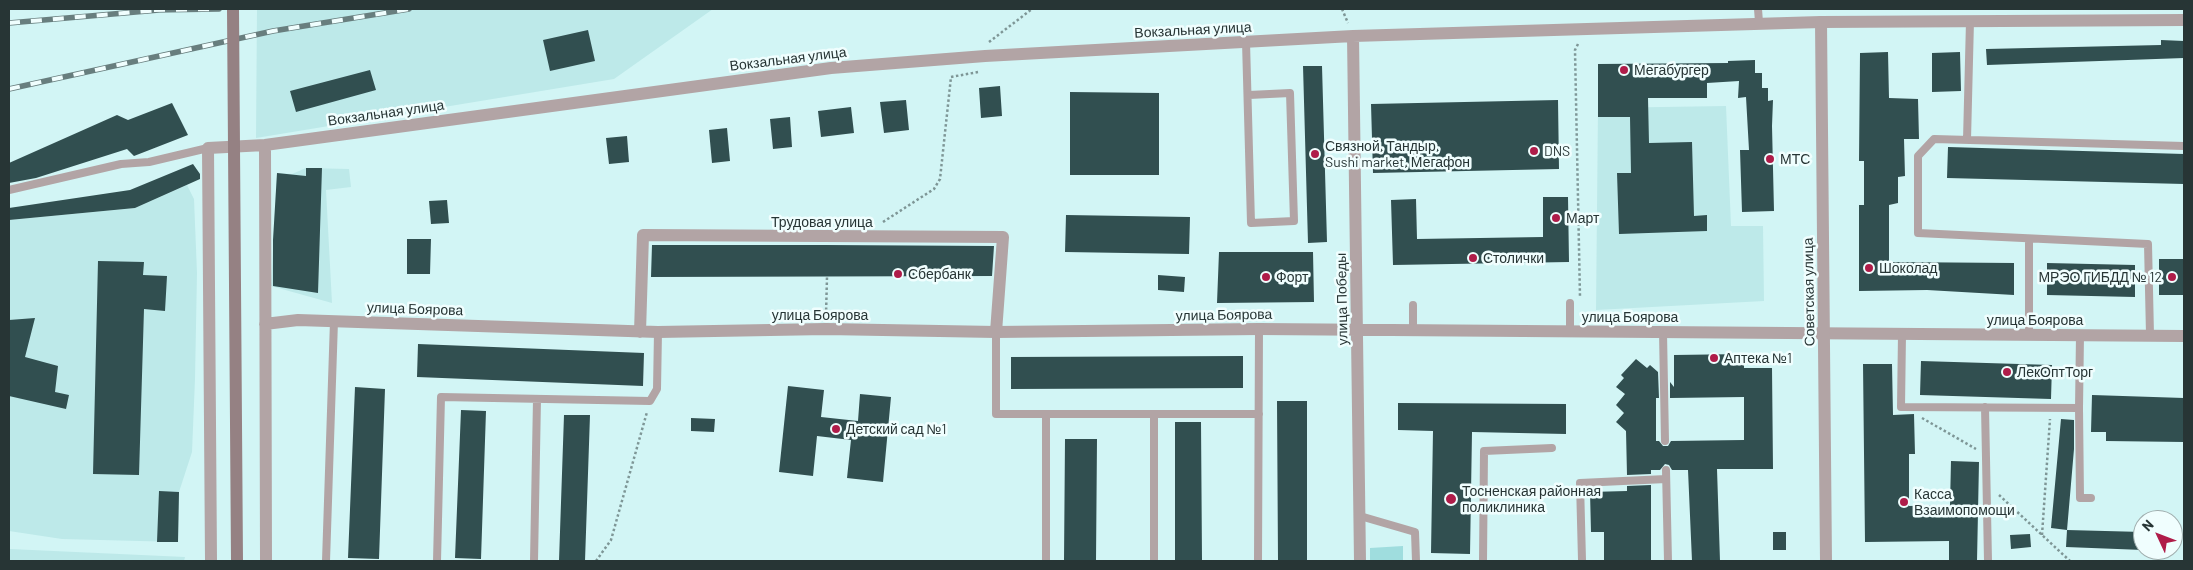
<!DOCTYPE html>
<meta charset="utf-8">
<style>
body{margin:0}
#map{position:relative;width:2193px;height:570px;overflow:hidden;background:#d2f5f5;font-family:Barlow,sans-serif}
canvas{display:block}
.frame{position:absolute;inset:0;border:10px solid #273535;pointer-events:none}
.north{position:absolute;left:2133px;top:510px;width:50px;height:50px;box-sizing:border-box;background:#f0fefe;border:1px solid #a0aeae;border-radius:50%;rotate:313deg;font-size:14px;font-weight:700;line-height:20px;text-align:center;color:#273535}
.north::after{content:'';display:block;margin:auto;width:18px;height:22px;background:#af1c49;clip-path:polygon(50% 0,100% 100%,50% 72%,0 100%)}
</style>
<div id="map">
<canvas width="2193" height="570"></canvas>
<div class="frame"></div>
<div class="north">N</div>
</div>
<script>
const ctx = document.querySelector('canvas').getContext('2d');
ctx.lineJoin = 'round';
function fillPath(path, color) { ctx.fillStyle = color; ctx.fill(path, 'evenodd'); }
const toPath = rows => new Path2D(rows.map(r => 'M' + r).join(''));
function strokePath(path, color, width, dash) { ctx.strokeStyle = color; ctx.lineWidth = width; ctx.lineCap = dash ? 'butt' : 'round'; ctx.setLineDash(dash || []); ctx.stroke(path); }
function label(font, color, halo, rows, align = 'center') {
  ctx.font = font + ' Barlow,sans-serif'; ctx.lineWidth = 5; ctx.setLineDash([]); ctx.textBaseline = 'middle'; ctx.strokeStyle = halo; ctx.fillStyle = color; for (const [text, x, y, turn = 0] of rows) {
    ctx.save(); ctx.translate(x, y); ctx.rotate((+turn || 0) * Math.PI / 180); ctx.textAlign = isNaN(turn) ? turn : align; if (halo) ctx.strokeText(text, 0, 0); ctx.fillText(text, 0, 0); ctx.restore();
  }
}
fillPath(toPath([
 [257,9,713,9,614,79,256,138],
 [1726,106,1731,226,1763,226,1764,301,1596,310,1598,108],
 [306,168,349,169,351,187,326,190,332,303,271,286,277,173,292,174],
 [187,185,194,199,197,273,195,379,192,452,179,492,178,542,62,539,9,531,9,220,135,208],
 [10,549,185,557,184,561,10,561]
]), '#bde9e9');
fillPath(toPath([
 [1403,546,1403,561,1370,561,1370,548]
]), '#9fddde');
fillPath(toPath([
 [588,30,595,61,550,71,543,40],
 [2161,40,2184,41,2184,58,1987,65,1986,49,2161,45],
 [1888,52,1889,98,1918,99,1919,139,1904,139,1905,176,1898,177,1898,203,1889,205,1889,262,2014,263,2014,295,1927,290,1859,291,1859,205,1864,205,1864,161,1859,161,1860,53],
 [1960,52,1961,91,1932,92,1932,53],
 [1755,60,1755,73,1762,73,1762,88,1768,88,1768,101,1773,100,1772,126,1774,211,1742,212,1740,150,1749,150,1746,97,1738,98,1739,81,1707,83,1707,98,1648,98,1649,143,1692,142,1694,216,1707,215,1707,231,1619,234,1617,173,1631,173,1630,117,1598,117,1598,64,1728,63,1728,61],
 [1303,66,1322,66,1327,242,1308,243],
 [370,70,376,90,296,112,290,91],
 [1000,86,1002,116,981,118,979,88],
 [1070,92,1159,93,1159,175,1070,175],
 [906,100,909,130,884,133,880,102],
 [1558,100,1559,169,1373,173,1371,104],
 [172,103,188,135,134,156,127,149,36,178,9,183,9,163,117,115,128,120],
 [851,107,854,133,821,137,818,111],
 [790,117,792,147,773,149,770,119],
 [727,128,730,161,712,163,709,130],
 [627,136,629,162,609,164,606,138],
 [1948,147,2184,154,2184,184,1947,178],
 [193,164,200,174,200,179,135,208,9,220,9,208,130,190],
 [306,168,322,168,318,293,273,286,273,240,277,173,306,176],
 [1543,197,1568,197,1569,262,1393,265,1391,200,1416,199,1417,239,1543,237],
 [447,200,449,223,431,224,429,201],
 [1066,215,1190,217,1189,254,1065,252],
 [407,239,431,239,430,274,407,274],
 [652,245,826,245,994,246,992,276,651,277],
 [1219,252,1313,252,1314,302,1217,303],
 [2159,259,2184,259,2184,295,2159,295],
 [98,261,144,262,143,275,167,276,165,311,144,309,139,475,93,474],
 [2047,263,2135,265,2135,297,2047,295],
 [1158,275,1185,277,1184,292,1158,290],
 [35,318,25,357,58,366,55,392,69,395,66,409,9,396,9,320],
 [418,344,644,353,643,386,417,377],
 [1744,354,1744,368,1772,368,1773,469,1717,469,1720,561,1692,561,1688,470,1672,470,1669,465,1665,464,1660,470,1651,470,1651,474,1627,475,1626,431,1616,422,1624,413,1616,405,1625,394,1616,387,1624,378,1621,375,1636,359,1647,368,1650,365,1658,372,1659,398,1656,398,1656,441,1659,441,1663,446,1668,446,1671,441,1744,440,1744,397,1670,398,1670,382,1674,387,1674,355],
 [1243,356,1243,388,1011,389,1011,357],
 [1921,361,2052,365,2051,399,1920,395],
 [1863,364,1892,364,1893,415,1914,414,1915,454,1909,454,1909,506,1950,505,1951,461,1979,462,1977,561,1949,561,1949,541,1865,542],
 [788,386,824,390,821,417,858,421,860,394,891,397,883,482,847,478,851,440,817,436,813,476,779,472],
 [355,387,385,389,379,559,348,558],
 [2092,395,2184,398,2184,442,2106,441,2106,432,2091,432],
 [1277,401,1307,401,1307,561,1278,561],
 [1398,403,1566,404,1566,434,1472,432,1470,554,1431,553,1433,431,1398,430],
 [461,410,486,411,481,559,455,558],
 [564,415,590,415,585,561,559,561],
 [691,418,715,419,714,432,691,431],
 [2061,419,2074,420,2074,449,2067,530,2051,528],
 [1175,422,1201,422,1202,561,1175,561],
 [1065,439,1097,439,1096,561,1064,561],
 [1651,485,1651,561,1604,561,1604,532,1591,532,1590,492,1627,491,1627,486],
 [159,491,179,492,178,542,157,542],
 [2067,530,2143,532,2143,550,2066,547],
 [1773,532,1786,532,1786,550,1773,550],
 [2030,534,2031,547,2011,549,2010,535]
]), '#314f50');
strokePath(toPath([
 [1342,9,1348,23],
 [989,42,1032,9],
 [1578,44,1575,50,1580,297],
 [883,222,934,189,940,179,951,77,978,72],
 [826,315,827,277],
 [1922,418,1976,449],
 [1999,495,2070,561],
 [2042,535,2050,419],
 [596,561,611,540,647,412]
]), '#7e9696', 2.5, [2.5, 2.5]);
strokePath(toPath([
 [1758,9,1759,22],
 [1246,42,1251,223,1294,221,1290,93,1249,95],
 [1967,140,1970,21],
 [9,190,121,164,149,162,208,148],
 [2029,239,2029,335],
 [1570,303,1570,331],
 [1413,330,1413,305],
 [996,332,996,414,1259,414],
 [1663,332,1665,441],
 [1902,334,1901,407,2079,408,2080,335],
 [2150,335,2148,244,1918,233,1918,156,1934,139,2184,146],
 [1985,407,1988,561],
 [2079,408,2080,498,2091,498],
 [1666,470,1668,561],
 [1360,516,1415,532,1416,561],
 [1582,560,1580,483,1666,479],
 [326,561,334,321],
 [437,561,441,397,650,401,657,389,658,332],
 [534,561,537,399],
 [1046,561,1046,414],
 [1154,561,1154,414],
 [1258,561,1259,329],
 [1483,561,1484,451,1552,448]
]), '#b2a4a5', 8);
strokePath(toPath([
 [1353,36,1360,561],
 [265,145,266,561],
 [265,324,298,320,658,332,826,329,996,332,1259,329,2184,336],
 [640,332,643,235,1003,237,996,332],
 [211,561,208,148,265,145,831,68,985,56,1353,36,1821,22]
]), '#b2a4a5', 12);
strokePath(toPath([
 [1826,561,1821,22,2184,20]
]), '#b2a4a5', 12);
const rail = toPath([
 [154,10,219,9],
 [9,23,159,10],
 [9,89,273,31,409,9]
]);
strokePath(rail, '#687e7e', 5.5);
strokePath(rail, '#f0fefe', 4, [11]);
strokePath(toPath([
 [233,9,237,561]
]), '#958183', 12);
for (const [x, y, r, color] of [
 [1624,70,5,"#af1c49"],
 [1534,151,5,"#af1c49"],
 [1315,154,5,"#af1c49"],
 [1770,159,5,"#af1c49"],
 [1556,218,5,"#af1c49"],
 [1473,258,5,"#af1c49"],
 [1869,268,5,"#af1c49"],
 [898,274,5,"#af1c49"],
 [1266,277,5,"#af1c49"],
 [2172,277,5,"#af1c49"],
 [1714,358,5,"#af1c49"],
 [2007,372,5,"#af1c49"],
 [836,429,5,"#af1c49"],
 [1451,499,6,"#af1c49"],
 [1904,502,5,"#af1c49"]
]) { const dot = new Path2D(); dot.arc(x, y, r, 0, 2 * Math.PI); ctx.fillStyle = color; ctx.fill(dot); strokePath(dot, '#f0fefe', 2); }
label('14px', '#273535', '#f0fefe', [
 ["Вокзальная улица",1193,30,-3],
 ["Вокзальная улица",788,59,-7],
 ["Вокзальная улица",386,113,-8],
 ["Трудовая улица",822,222],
 ["Советская улица",1809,292,-91],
 ["улица Победы",1342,299,-91],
 ["улица Боярова",415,309,2],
 ["улица Боярова",820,315],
 ["улица Боярова",1224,315,-1],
 ["улица Боярова",1630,317],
 ["улица Боярова",2035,320]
]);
label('14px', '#273535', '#f0fefe', [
 ["Мегабургер",1634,70],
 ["Связной, Тандыр,",1325,146],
 ["Sushi market, Мегафон",1325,162],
 ["DNS",1544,151],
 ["МТС",1780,159],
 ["Март",1566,218],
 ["Столички",1483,258],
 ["Шоколад",1879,268],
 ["Сбербанк",908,274],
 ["Форт",1276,277],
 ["МРЭО ГИБДД № 12",2162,277,"right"],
 ["Аптека №1",1724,358],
 ["ЛекОптТорг",2017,372],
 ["Детский сад №1",846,429],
 ["Тосненская районная",1462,491],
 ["поликлиника",1462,507],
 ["Касса",1914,494],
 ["Взаимопомощи",1914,510]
], 'left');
</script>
